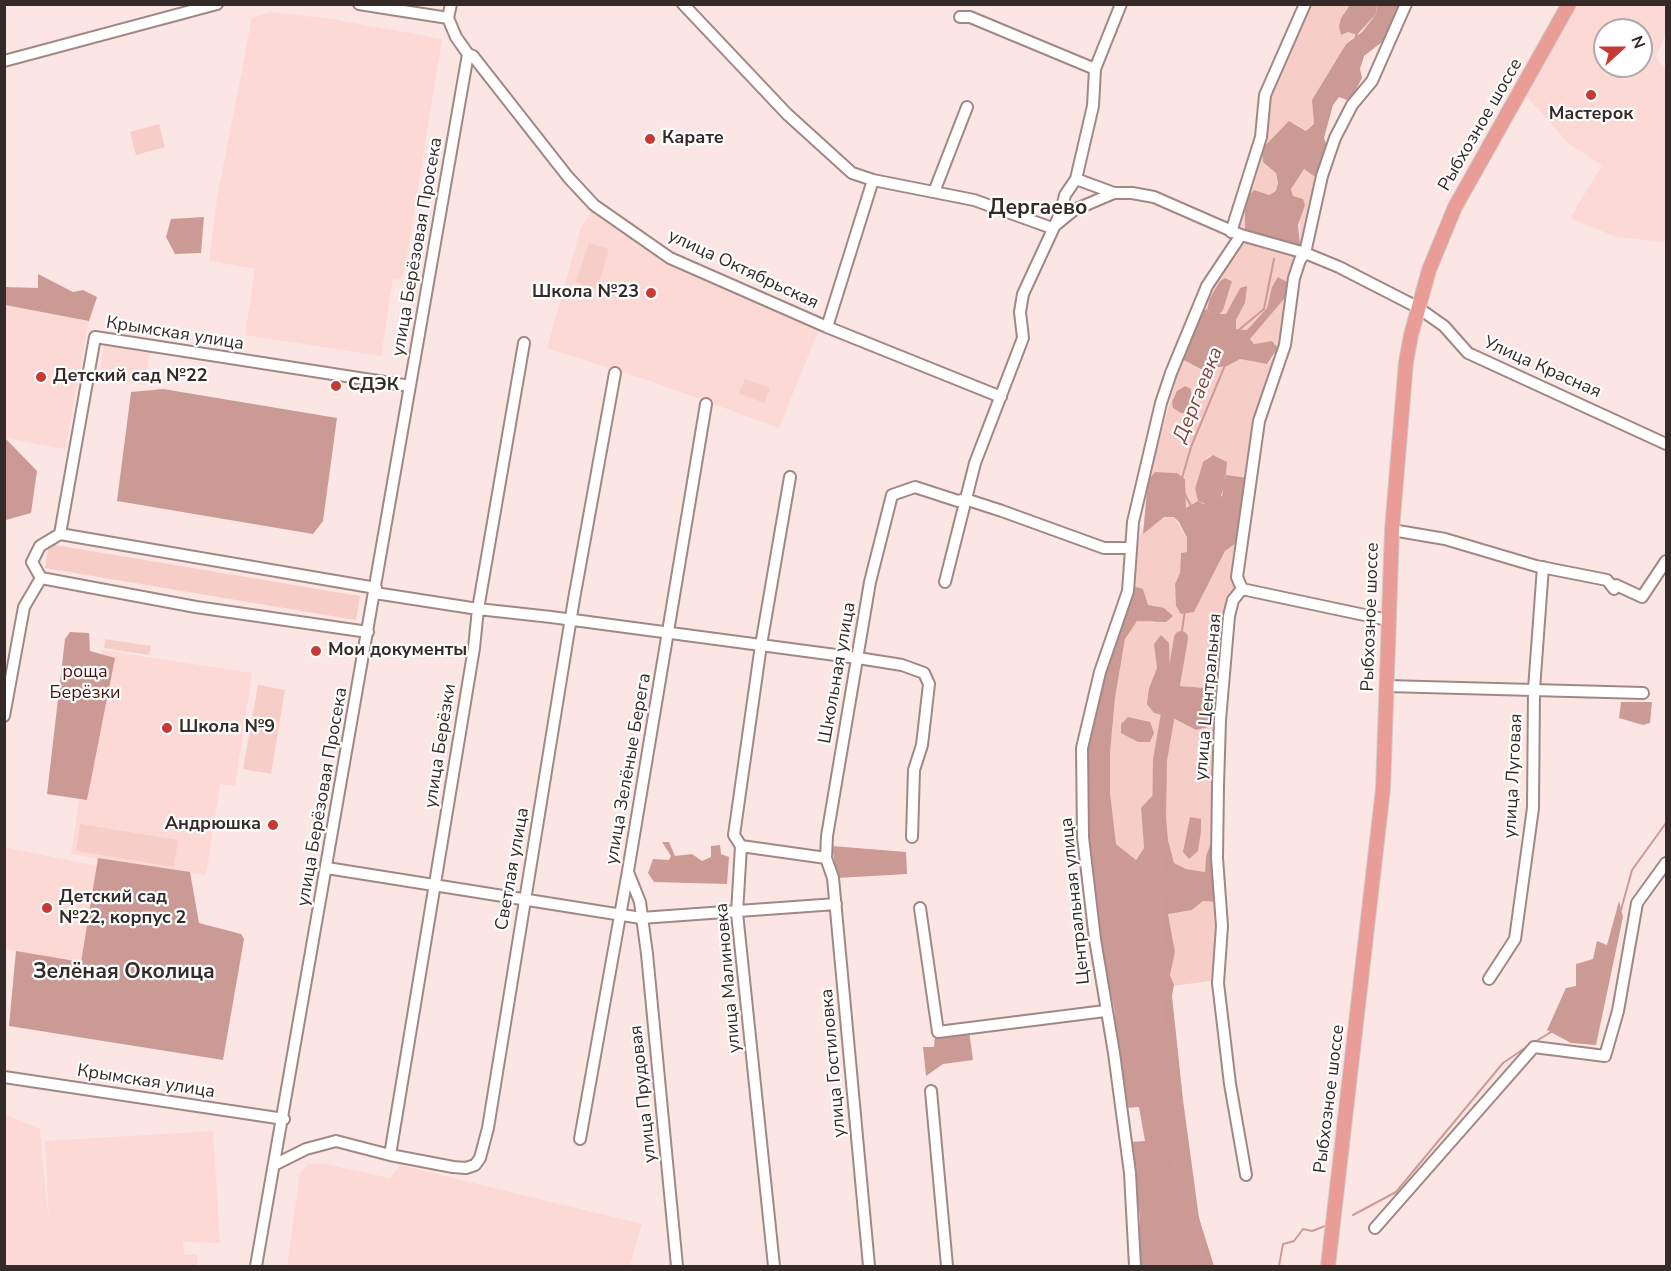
<!DOCTYPE html>
<meta charset="utf-8">
<style>
body{margin:0}
#map{position:relative;width:1671px;height:1271px;overflow:hidden;background:#fce6e3;font-family:"Nunito Sans",sans-serif}
canvas{display:block}
.frame{position:absolute;inset:0;border:6px solid #342a28;pointer-events:none}
.north{position:absolute;left:1593px;top:18px;width:60px;height:60px;box-sizing:border-box;background:#fff;border:2px solid #aeaaa9;border-radius:50%;rotate:69deg;font-size:16px;font-weight:700;line-height:24px;text-align:center;color:#342a28}
.north::after{content:'';display:block;margin:auto;width:21px;height:27px;background:#c73935;clip-path:polygon(50% 0,100% 100%,50% 72%,0 100%)}
</style>
<div id="map">
<canvas width="1671" height="1271"></canvas>
<div class="frame"></div>
<div class="north">N</div>
</div>
<script>
const ctx = document.querySelector('canvas').getContext('2d');
ctx.lineJoin = 'round';
function fillPath(path, color) { ctx.fillStyle = color; ctx.fill(path, 'evenodd'); }
const toPath = rows => new Path2D(rows.map(r => 'M' + r).join(''));
function strokePath(path, color, width, dash) { ctx.strokeStyle = color; ctx.lineWidth = width; ctx.lineCap = dash ? 'butt' : 'round'; ctx.setLineDash(dash || []); ctx.stroke(path); }
function label(font, color, halo, rows, align = 'center') {
  ctx.font = font + ' "Nunito Sans",sans-serif'; ctx.lineWidth = 4.5; ctx.setLineDash([]); ctx.textBaseline = 'middle'; ctx.strokeStyle = halo; ctx.fillStyle = color; for (const [text, x, y, turn = 0] of rows) {
    ctx.save(); ctx.translate(x, y); ctx.rotate((+turn || 0) * Math.PI / 180); ctx.textAlign = isNaN(turn) ? turn : align; if (halo) ctx.strokeText(text, 0, 0); ctx.fillText(text, 0, 0); ctx.restore();
  }
}
fillPath(toPath([
 [1575,5,1666,5,1666,32,1656,58,1666,69,1666,242,1616,237,1570,218,1602,165,1569,144,1526,96],
 [1605,30,1641,30,1641,66,1605,66],
 [270,12,332,19,442,39,405,269,400,280,393,279,381,356,245,335,255,269,209,261,217,198,252,18],
 [592,210,660,258,819,329,779,428,650,381,547,348,580,230],
 [4,305,89,321,65,449,5,438],
 [104,345,150,353,145,385,99,378],
 [102,650,252,673,235,786,220,784,206,875,71,854],
 [4,847,97,866,81,963,5,949],
 [4,1114,40,1129,49,1225,45,1141,213,1131,220,1243,183,1242,184,1255,197,1254,197,1266,5,1266],
 [309,1164,325,1164,390,1178,400,1165,642,1224,630,1266,287,1266,300,1173]
]), '#fdd9d5');
fillPath(toPath([
 [1309,5,1350,5,1341,18,1340,29,1341,35,1348,32,1355,35,1346,44,1312,100,1314,124,1307,131,1294,123,1288,124,1262,150,1276,173,1278,184,1276,192,1269,195,1254,190,1255,236,1238,228,1268,95],
 [159,124,165,147,136,155,130,132],
 [1304,168,1317,179,1303,241,1300,245,1300,218,1291,189],
 [1246,242,1296,255,1286,320,1278,348,1272,341,1253,344,1250,339,1284,299,1272,287,1267,308,1247,330,1235,329,1236,320,1245,303,1240,288,1226,314,1219,315,1232,280,1225,278,1220,281,1207,309,1202,311,1222,267],
 [589,243,609,249,597,289,576,282],
 [1273,358,1277,361,1249,478,1226,475,1222,459,1213,455,1207,457,1195,489,1198,501,1186,508,1185,478,1177,473,1155,472,1148,480,1182,359,1214,369,1240,359,1267,364],
 [745,379,770,388,764,403,739,393],
 [1164,517,1174,517,1187,539,1187,552,1181,553,1180,573,1175,584,1176,606,1194,612,1225,551,1236,543,1236,592,1215,680,1205,688,1179,686,1170,673,1171,658,1157,653,1157,668,1149,688,1154,713,1173,718,1196,730,1215,717,1213,837,1206,856,1205,872,1186,869,1174,863,1168,840,1165,804,1141,808,1144,848,1135,860,1116,844,1110,793,1110,753,1115,698,1125,639,1137,620,1155,623,1148,605,1133,586,1136,551,1142,528,1143,533],
 [49,544,360,596,356,620,45,568],
 [105,639,151,646,149,655,104,648],
 [258,685,285,690,271,774,243,769],
 [80,824,178,840,174,867,76,851],
 [1203,901,1218,902,1217,978,1210,981,1173,986,1170,975,1175,952,1168,913,1192,910]
]), '#f7cdc7');
fillPath(toPath([
 [1377,5,1400,5,1382,42,1364,56,1360,69,1362,78,1350,101,1339,97,1333,105,1324,138,1327,146,1318,179,1304,169,1291,189,1293,196,1303,199,1305,205,1298,225,1300,245,1255,236,1245,230,1245,199,1254,190,1269,195,1276,191,1278,183,1276,173,1263,162,1262,149,1289,121,1306,131,1314,124,1312,100,1346,44,1362,32,1376,14],
 [38,274,73,292,83,290,97,297,89,321,5,305,5,287,38,288],
 [1278,277,1289,283,1284,299,1250,339,1254,344,1272,341,1278,348,1267,364,1240,359,1227,366,1201,369,1182,359,1202,311,1207,309,1210,314,1226,314,1240,288,1247,286,1245,303,1236,320,1236,329,1247,330,1267,308,1272,287],
 [163,389,337,418,323,521,313,534,117,501,131,392],
 [5,438,37,471,31,513,6,520],
 [1155,472,1177,473,1185,479,1186,508,1198,501,1204,504,1222,496,1226,475,1249,478,1236,543,1225,551,1194,612,1181,614,1176,606,1175,584,1180,573,1181,553,1187,552,1187,538,1179,522,1174,517,1164,517,1143,534,1148,480],
 [1133,586,1143,589,1148,605,1164,608,1173,616,1166,622,1137,621,1125,639,1115,698,1110,753,1110,793,1116,844,1136,860,1144,848,1141,808,1154,794,1165,804,1168,840,1174,863,1186,869,1205,872,1206,856,1213,837,1218,902,1203,901,1192,910,1168,914,1175,952,1170,975,1174,985,1172,996,1183,1100,1199,1218,1214,1266,1140,1266,1140,1218,1131,1142,1145,1141,1139,1107,1125,1108,1114,1008,1096,928,1090,878,1085,746,1093,701],
 [70,632,89,633,90,651,115,658,87,800,47,794,65,639],
 [1161,635,1169,643,1170,673,1179,686,1205,688,1215,680,1219,668,1215,717,1208,727,1196,730,1173,718,1154,713,1147,704,1149,688,1157,668,1154,644],
 [832,846,906,852,907,874,837,878],
 [98,858,190,872,199,923,241,934,244,939,223,1060,9,1026,16,951,81,962],
 [969,1031,973,1060,943,1064,926,1076,923,1047,934,1047,935,1035]
]), '#cb9a94');
fillPath(toPath([
 [1350,5,1377,5,1376,14,1357,35,1348,32,1341,35,1339,27,1341,18],
 [1268,208,1279,208,1287,214,1280,226,1261,229,1254,211],
 [204,217,201,253,175,254,166,237,171,219],
 [1225,278,1232,281,1223,310,1219,315,1210,314,1207,309,1210,298,1220,281],
 [1185,386,1191,389,1192,403,1189,413,1181,413,1173,408,1172,402,1177,391],
 [1213,455,1227,462,1225,485,1219,501,1208,505,1198,501,1195,489,1203,462],
 [1621,702,1652,702,1650,723,1643,725,1619,718],
 [1128,717,1150,722,1154,733,1150,742,1138,742,1121,733,1121,724],
 [1190,817,1201,819,1201,831,1198,851,1189,859,1183,852],
 [662,842,669,842,675,856,692,854,702,861,711,857,711,846,720,845,721,854,729,857,727,884,654,882,648,873,653,859,669,860,671,856],
 [1619,901,1623,917,1596,1045,1571,1043,1547,1030,1566,988,1576,986,1576,964,1593,959,1597,941,1607,945]
]), '#cc9b95');
strokePath(toPath([
 [1273,209,1329,102,1335,82,1357,34],
 [1267,227,1271,239],
 [1193,549,1197,517,1180,485,1191,447,1240,329,1264,309,1274,259],
 [1181,638,1193,553],
 [1621,910,1632,870,1666,823],
 [1533,1043,1551,1032],
 [1353,1215,1396,1192,1503,1063,1528,1046],
 [1279,1266,1283,1244,1294,1241,1303,1229,1312,1231,1325,1226]
]), '#cc9b95', 2);
strokePath(toPath([
 [1156,991,1160,760,1181,638],
 [1157,1000,1161,1089,1193,1223,1200,1266]
]), '#cc9b95', 14);
const minor = toPath([
 [359,4,448,18],
 [683,4,787,114,852,173,873,180,974,200,1052,228,1074,210,1114,193,1132,193,1154,197,1241,235,1305,253,1339,267,1417,307,1444,326,1468,353,1666,444],
 [960,17,970,17,1095,69],
 [468,54,473,56,568,177,594,205,670,258,827,327,1001,397],
 [4,61,217,4],
 [1076,179,1114,193],
 [934,192,967,107],
 [1231,232,1261,137,1265,95,1305,4],
 [827,327,873,180],
 [1392,530,1445,539,1536,566,1607,580,1614,589],
 [60,534,95,337,410,386],
 [41,578,32,562,40,546,60,534,376,588],
 [41,578,196,607,368,632],
 [945,582,975,463,1023,338,1020,312,1023,294,1061,212,1065,195,1076,179,1093,106,1095,69,1121,4],
 [1612,586,1616,585,1642,597,1666,561],
 [1242,589,1388,620],
 [375,593,478,609,551,617,858,658,902,665,924,673,929,684,922,745,914,770,912,837],
 [1387,686,1643,693],
 [4,716,24,607,41,578],
 [741,846,826,858],
 [327,868,641,918,836,904],
 [628,872,640,902,647,954,677,1266],
 [920,908,938,1032,1105,1011],
 [1489,979,1515,939,1533,808,1534,689,1543,567],
 [4,1077,284,1119],
 [931,1091,947,1266],
 [580,1139,628,871,706,404],
 [390,1155,474,648,478,609,524,343],
 [276,1164,306,1149,336,1141,390,1155,453,1167,466,1168,475,1165,480,1158,488,1128,574,599,615,373],
 [1246,1175,1230,1084,1218,983,1222,926,1217,858,1218,786,1220,720,1229,616,1233,600,1242,589,1237,577,1259,421,1285,345,1294,278,1300,260,1305,253,1322,176,1335,138,1352,105,1372,81,1406,4],
 [1375,1228,1534,1047,1605,1056,1618,1011,1637,903,1666,863],
 [256,1266,468,54,456,37,448,18,451,4],
 [774,1266,737,913,741,846,734,835,761,645,790,477],
 [869,1266,833,878,826,858,827,836,870,582,892,495,915,487,958,501,965,499,1002,511,1104,548,1131,548],
 [1135,1266,1130,1173,1114,1053,1095,939,1083,837,1082,748,1100,672,1128,591,1133,522,1161,403,1171,373,1207,286,1241,235]
]);
const major = toPath([
 [1328,1266,1383,789,1392,530,1406,362,1411,335,1429,270,1455,207,1569,4]
]);
strokePath(minor, '#a18885', 14);
strokePath(major, '#cecccb', 16);
strokePath(minor, '#fff', 10);
strokePath(major, '#ea9c97', 14);
for (const [x, y, r, color] of [
 [1591,95,6,"#c73935"],
 [650,139,6,"#c73935"],
 [651,293,6,"#c73935"],
 [41,377,6,"#c73935"],
 [336,386,6,"#c73935"],
 [316,651,6,"#c73935"],
 [167,728,6,"#c73935"],
 [273,825,6,"#c73935"],
 [47,908,6,"#c73935"]
]) { const dot = new Path2D(); dot.arc(x, y, r, 0, 2 * Math.PI); ctx.fillStyle = color; ctx.fill(dot); strokePath(dot, '#fff', 2); }
label('bold 18px', '#342a28', '#fff', [
 ["Мастерок",1591,115,"center"],
 ["Карате",662,139],
 ["Школа №23",639,293,"right"],
 ["Детский сад №22",53,377],
 ["СДЭК",348,386],
 ["Мои документы",328,651],
 ["Школа №9",179,728],
 ["Андрюшка",261,825,"right"],
 ["Детский сад",59,898],
 ["№22, корпус 2",59,919]
], 'left');
label('18px', '#342a28', '#fff', [
 ["Рыбхозное шоссе",1481,125,-60],
 ["улица Берёзовая Просека",418,247,-80],
 ["улица Октябрьская",743,270,25],
 ["Крымская улица",175,334,9],
 ["Улица Красная",1542,368,24],
 ["Рыбхозное шоссе",1371,617,-88],
 ["Школьная улица",838,673,-80],
 ["улица Центральная",1209,697,-85],
 ["улица Берёзки",441,746,-81],
 ["улица Зелёные Берега",629,769,-80],
 ["улица Луговая",1514,776,-87],
 ["улица Берёзовая Просека",323,797,-80],
 ["Светлая улица",513,869,-80],
 ["Центральная улица",1076,901,-96],
 ["улица Малиновка",729,978,-95],
 ["улица Гостиловка",834,1063,-95],
 ["Крымская улица",146,1082,9],
 ["улица Прудовая",644,1094,-96],
 ["Рыбхозное шоссе",1330,1099,-83]
]);
label('18px', '#4d1210', '#fff', [
 ["роща",85,673],
 ["Берёзки",85,694]
]);
label('italic 20px', '#82423c', '#fff', [
 ["Дергаевка",1199,395,-68]
]);
label('bold 21px', '#342a28', '#fff', [
 ["Дергаево",1038,209],
 ["Зелёная Околица",124,973]
]);
</script>
